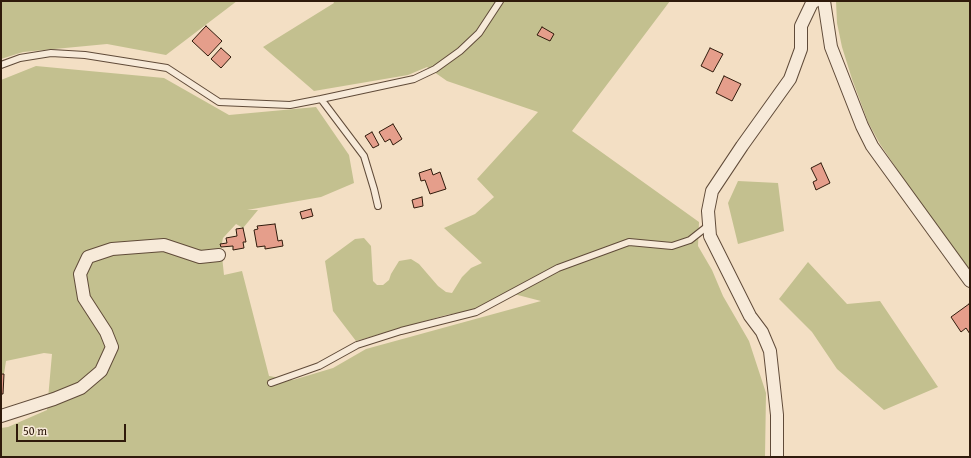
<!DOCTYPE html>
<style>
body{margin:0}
#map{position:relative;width:971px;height:458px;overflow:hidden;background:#f3dfc4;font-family:"Gentium Book Plus",serif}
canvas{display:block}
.frame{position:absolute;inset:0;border:2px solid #2f1a0b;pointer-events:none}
.scale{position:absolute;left:16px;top:424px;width:110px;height:18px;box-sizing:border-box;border:2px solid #2f1a0b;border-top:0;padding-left:5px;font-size:12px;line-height:14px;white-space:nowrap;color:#2f1a0b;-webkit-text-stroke:3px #f7ead9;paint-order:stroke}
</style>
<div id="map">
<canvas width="971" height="458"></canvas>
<div class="frame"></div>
<div class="scale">50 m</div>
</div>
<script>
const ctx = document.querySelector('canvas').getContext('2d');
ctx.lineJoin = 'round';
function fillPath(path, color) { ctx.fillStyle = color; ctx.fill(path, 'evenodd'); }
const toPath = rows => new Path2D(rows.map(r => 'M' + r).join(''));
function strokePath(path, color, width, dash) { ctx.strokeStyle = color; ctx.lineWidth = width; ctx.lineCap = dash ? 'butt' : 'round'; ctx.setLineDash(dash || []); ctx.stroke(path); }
fillPath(toPath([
 [1,1,237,1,166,55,107,44,23,52,1,59],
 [333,1,670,1,572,131,699,222,698,246,712,270,723,296,749,341,766,393,765,457,1,457,1,428,8,427,47,410,52,354,44,353,6,361,4,374,1,373,1,80,36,66,164,78,229,115,316,107,349,155,354,183,321,197,247,210,258,210,243,228,236,224,223,238,221,247,224,275,242,271,269,376,293,380,333,368,366,349,541,301,506,292,475,310,446,315,356,341,333,311,325,261,355,239,364,238,371,246,373,281,377,285,383,285,389,280,391,274,399,261,411,259,419,264,438,286,446,292,452,293,462,277,471,268,482,263,444,228,475,214,494,197,477,179,538,112,447,81,427,67,408,75,314,91,263,47,334,3],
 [836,1,970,1,970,277,880,144,868,122,852,79,842,47,837,23],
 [738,181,778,183,784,231,738,244,728,203],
 [808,262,847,304,880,301,938,387,884,410,837,369,812,332,779,299]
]), '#c3c08f');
const building = toPath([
 [206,26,222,41,208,56,192,41,206,26],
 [542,27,554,34,550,41,537,35,542,27],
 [221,48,231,57,221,68,211,59,221,48],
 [710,48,723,54,713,72,701,66,710,48],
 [724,76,741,84,732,101,716,93,724,76],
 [393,124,402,139,393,145,390,139,385,142,379,132,393,124],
 [372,132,379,145,373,148,365,136,372,132],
 [821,163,830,183,816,190,813,182,817,180,811,168,821,163],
 [431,169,433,175,440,172,446,189,430,194,425,180,421,181,419,173,431,169],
 [422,197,423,206,414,208,412,200,422,197],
 [311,209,313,216,302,219,300,212,311,209],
 [275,224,278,241,282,240,283,246,265,249,265,246,257,247,254,230,258,229,257,226,275,224],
 [243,228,246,242,243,242,244,248,233,250,233,246,221,247,220,244,227,243,226,238,237,236,236,229,243,228],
 [969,304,970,305,970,334,966,328,961,332,951,317,969,304],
 [1,374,4,374,3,394,1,394,1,374]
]);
fillPath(building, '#e59e8b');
strokePath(building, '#2f1a0b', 1);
const lane = toPath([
 [1,65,20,58,51,53,85,55,167,68,219,102,290,105,321,99,364,156,374,189,378,206],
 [321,99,414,79,435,69,460,51,479,33,500,1],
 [271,383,319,366,357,345,401,331,476,312,558,268,629,242,672,246,690,240,709,225]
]);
const street = toPath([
 [824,1,831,47,862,126,872,146,885,164,970,281],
 [1,416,54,399,81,388,101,371,112,347,106,332,84,298,80,274,88,257,112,249,164,245,200,257,219,255],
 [777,457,777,415,770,351,762,332,750,316,710,236,708,211,712,191,742,146,790,79,801,49,801,26,812,3,815,1]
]);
strokePath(lane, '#604b39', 8);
strokePath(street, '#604b39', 14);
strokePath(lane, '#f7ead9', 6);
strokePath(street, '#f7ead9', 12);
</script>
